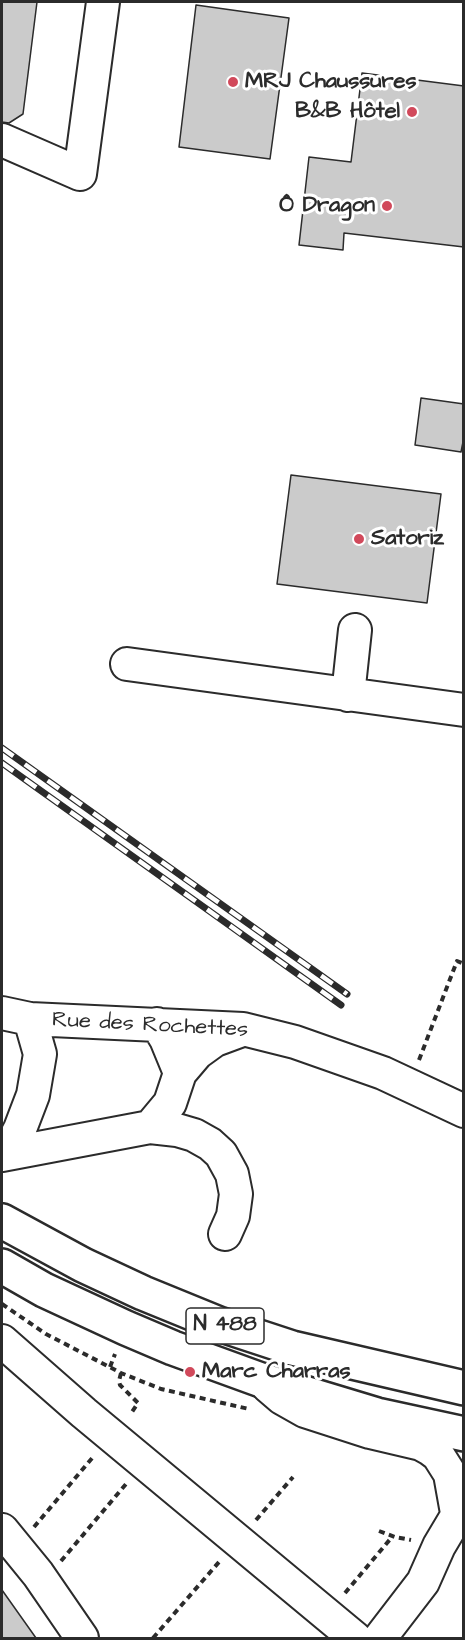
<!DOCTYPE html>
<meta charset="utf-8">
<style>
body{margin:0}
#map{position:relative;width:465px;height:1640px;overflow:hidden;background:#fff;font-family:"Architects Daughter",sans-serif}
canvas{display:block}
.frame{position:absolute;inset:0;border:3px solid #2b2b2b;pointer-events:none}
</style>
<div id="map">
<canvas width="465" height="1640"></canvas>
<div class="frame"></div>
</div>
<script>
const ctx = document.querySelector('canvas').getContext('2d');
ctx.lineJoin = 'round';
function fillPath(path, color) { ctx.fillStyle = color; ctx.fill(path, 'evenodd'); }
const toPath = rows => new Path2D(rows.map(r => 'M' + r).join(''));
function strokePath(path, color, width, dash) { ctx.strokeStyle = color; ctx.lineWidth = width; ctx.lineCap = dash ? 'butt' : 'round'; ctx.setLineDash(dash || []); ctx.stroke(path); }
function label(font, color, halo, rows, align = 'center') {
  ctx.font = font + ' "Architects Daughter",sans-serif'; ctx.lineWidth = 6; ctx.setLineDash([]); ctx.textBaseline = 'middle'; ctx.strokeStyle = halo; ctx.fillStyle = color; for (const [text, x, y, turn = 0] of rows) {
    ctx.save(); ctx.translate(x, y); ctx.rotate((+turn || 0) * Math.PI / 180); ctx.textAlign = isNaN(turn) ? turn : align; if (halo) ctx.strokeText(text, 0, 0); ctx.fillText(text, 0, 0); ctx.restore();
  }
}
const building = toPath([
 [2,2,37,2,23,114,9,123,2,122,2,2],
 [196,5,289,18,270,159,179,147,196,5],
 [362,73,464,86,464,247,344,233,343,250,299,245,309,157,351,162,362,73],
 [421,398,464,404,464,437,461,452,415,445,421,398],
 [291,475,441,494,427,603,277,584,291,475],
 [2,1590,36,1638,2,1638,2,1590]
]);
fillPath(building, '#cbcbcb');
strokePath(building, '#2b2b2b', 1.5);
const minor = toPath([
 [2,140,80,174,103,2],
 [127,664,464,710],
 [348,695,355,630],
 [2,1013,30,1019,243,1029,295,1042,383,1073,464,1111],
 [180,1073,197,1053,215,1040,242,1030],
 [150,1127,177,1130,194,1135,210,1144,221,1154,232,1174,236,1194,233,1216,225,1234],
 [7,1154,20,1129,33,1095,40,1054,30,1019],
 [2,1155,150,1127,170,1103,180,1073,166,1039,157,1024],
 [2,1341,84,1413,355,1638],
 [268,1386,282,1398,305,1411,370,1432,421,1444,430,1449,438,1455,450,1474,457,1513],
 [2,1530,38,1574,82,1638],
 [380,1638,423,1582,439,1546,464,1504]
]);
const major = toPath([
 [2,1221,83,1265,143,1293,219,1324,292,1348,464,1388],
 [2,1266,44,1290,126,1328,173,1348,261,1380,377,1415,464,1434]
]);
strokePath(minor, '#2b2b2b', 36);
strokePath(major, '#2b2b2b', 38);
strokePath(toPath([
 [419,1060,457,961,464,964],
 [2,1304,46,1334,121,1373,161,1389,249,1409],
 [110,1367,115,1354],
 [121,1373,119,1381,120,1385,138,1403,130,1415],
 [256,1520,293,1477],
 [34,1527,93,1457],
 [379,1531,395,1537,411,1540],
 [61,1561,126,1484],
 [345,1593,392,1537],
 [153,1638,219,1562]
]), '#2b2b2b', 4, [6, 4.5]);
strokePath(minor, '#fff', 32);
strokePath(major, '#fff', 33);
const rail = toPath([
 [2,748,347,994],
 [2,763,341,1005]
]);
strokePath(rail, '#2b2b2b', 7);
strokePath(rail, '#fff', 4.5, [14]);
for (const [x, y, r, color] of [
 [233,82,6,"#d1495b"],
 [412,112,6,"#d1495b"],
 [387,206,6,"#d1495b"],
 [359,539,6,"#d1495b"],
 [190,1372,6,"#d1495b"]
]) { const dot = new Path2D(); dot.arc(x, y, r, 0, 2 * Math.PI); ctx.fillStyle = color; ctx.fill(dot); strokePath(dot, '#fff', 2); }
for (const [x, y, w] of [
 [225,1326,78]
]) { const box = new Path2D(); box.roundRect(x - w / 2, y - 18, w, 36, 4.5); ctx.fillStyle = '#fff'; ctx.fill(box); strokePath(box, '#2b2b2b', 1.5); }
label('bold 21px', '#2b2b2b', null, [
 ["N 488",225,1326]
]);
label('bold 22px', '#2b2b2b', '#fff', [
 ["MRJ Chaussures",245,82],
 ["B&B Hôtel",400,112,"right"],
 ["Ô Dragon",375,206,"right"],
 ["Satoriz",371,539],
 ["Marc Charras",202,1372]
], 'left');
label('22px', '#2b2b2b', '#fff', [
 ["Rue des Rochettes",150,1026,3]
]);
</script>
